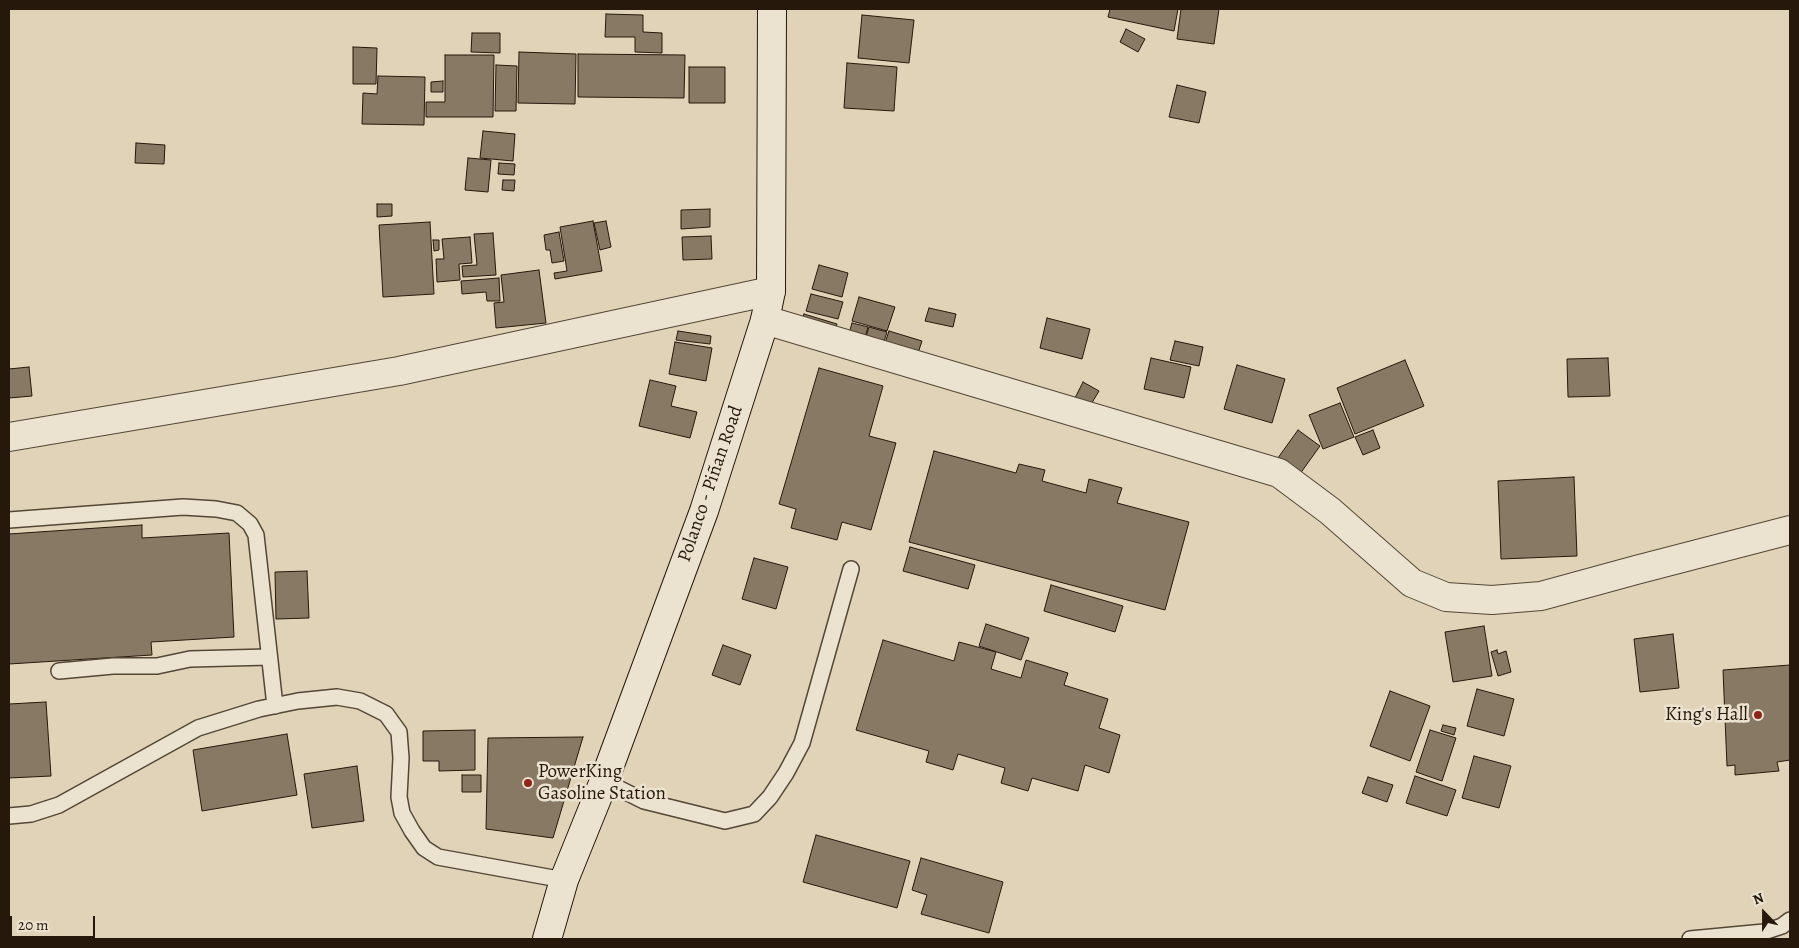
<!DOCTYPE html>
<meta charset="utf-8">
<style>
body{margin:0}
#map{position:relative;width:1799px;height:948px;overflow:hidden;background:#e0d3b7;font-family:Alegreya,serif}
canvas{display:block}
.frame{position:absolute;inset:0;border:10px solid #26180b;pointer-events:none}
.north{position:absolute;left:1739px;top:888px;width:50px;height:50px;-webkit-text-stroke:4px #ebe2d0;paint-order:stroke;rotate:338deg;font-size:14px;font-weight:700;line-height:20px;text-align:center;color:#26180b}
.north::after{content:'';display:block;margin:auto;width:18px;height:22px;background:#26180b;clip-path:polygon(50% 0,100% 100%,50% 72%,0 100%)}
.scale{position:absolute;left:10px;top:916px;width:85px;height:22px;box-sizing:border-box;border:2px solid #26180b;border-top:0;padding-left:6px;font-size:15px;line-height:18px;white-space:nowrap;color:#26180b;-webkit-text-stroke:4px #ebe2d0;paint-order:stroke}
</style>
<div id="map">
<canvas width="1799" height="948"></canvas>
<div class="frame"></div>
<div class="north">N</div>
<div class="scale">20 m</div>
</div>
<script>
const ctx = document.querySelector('canvas').getContext('2d');
ctx.lineJoin = 'round';
function fillPath(path, color) { ctx.fillStyle = color; ctx.fill(path, 'evenodd'); }
const toPath = rows => new Path2D(rows.map(r => 'M' + r).join(''));
function strokePath(path, color, width, dash) { ctx.strokeStyle = color; ctx.lineWidth = width; ctx.lineCap = dash ? 'butt' : 'round'; ctx.setLineDash(dash || []); ctx.stroke(path); }
function label(font, color, halo, rows, align = 'center') {
  ctx.font = font + ' Alegreya,serif'; ctx.lineWidth = 5; ctx.setLineDash([]); ctx.textBaseline = 'middle'; ctx.strokeStyle = halo; ctx.fillStyle = color; for (const [text, x, y, turn = 0] of rows) {
    ctx.save(); ctx.translate(x, y); ctx.rotate((+turn || 0) * Math.PI / 180); ctx.textAlign = isNaN(turn) ? turn : align; if (halo) ctx.strokeText(text, 0, 0); ctx.fillText(text, 0, 0); ctx.restore();
  }
}
const building = toPath([
 [1110,9,1178,9,1174,31,1108,17,1110,9],
 [1181,9,1219,9,1214,44,1177,39,1181,9],
 [606,14,643,15,643,32,662,33,662,53,635,52,635,37,605,37,606,14],
 [862,15,914,20,909,63,858,58,862,15],
 [1126,29,1145,39,1138,52,1120,42,1126,29],
 [472,33,500,33,500,53,471,52,472,33],
 [353,47,377,48,376,84,353,84,353,47],
 [519,52,576,54,575,104,518,103,519,52],
 [578,54,685,55,684,98,578,97,578,54],
 [445,55,494,55,493,117,426,117,426,102,445,102,445,55],
 [847,63,897,67,894,111,844,108,847,63],
 [496,65,517,66,516,111,495,111,496,65],
 [689,67,725,67,725,103,689,103,689,67],
 [378,76,425,77,424,125,362,124,363,93,377,94,378,76],
 [443,81,443,92,431,92,431,82,443,81],
 [1177,85,1206,92,1199,123,1169,117,1177,85],
 [483,131,515,134,513,161,480,158,483,131],
 [136,143,165,145,164,164,135,163,136,143],
 [468,158,491,160,488,192,465,190,468,158],
 [499,163,515,164,514,175,498,174,499,163],
 [503,180,515,180,514,191,502,190,503,180],
 [377,204,392,204,392,216,377,217,377,204],
 [710,209,710,227,681,229,681,210,710,209],
 [593,221,602,271,555,279,554,273,567,271,560,227,593,221],
 [606,221,611,247,600,250,594,223,606,221],
 [430,222,434,294,383,297,379,225,430,222],
 [559,232,564,261,552,263,550,250,546,250,544,235,559,232],
 [493,233,496,275,463,277,462,266,477,265,474,234,493,233],
 [711,236,712,259,683,260,682,237,711,236],
 [470,237,472,263,459,264,460,280,437,282,436,259,444,259,442,239,470,237],
 [433,240,439,240,439,250,434,251,433,240],
 [819,265,848,273,842,297,812,289,819,265],
 [539,270,546,323,496,328,494,303,504,302,501,275,539,270],
 [499,278,500,301,487,301,486,292,462,294,461,281,499,278],
 [811,294,843,302,838,319,806,311,811,294],
 [859,297,895,307,887,331,852,321,859,297],
 [929,308,956,314,953,327,925,321,929,308],
 [804,314,837,324,834,336,800,326,804,314],
 [1047,318,1090,329,1082,359,1040,348,1047,318],
 [852,323,868,327,863,345,847,340,852,323],
 [869,327,887,332,881,351,863,346,869,327],
 [678,331,711,336,710,344,676,340,678,331],
 [889,331,922,341,915,362,882,352,889,331],
 [1175,341,1203,347,1199,366,1170,360,1175,341],
 [675,342,712,348,706,381,669,374,675,342],
 [1151,358,1191,367,1184,398,1144,389,1151,358],
 [1608,358,1610,396,1568,397,1567,359,1608,358],
 [1405,360,1424,406,1355,434,1337,388,1405,360],
 [1237,365,1285,379,1272,423,1224,409,1237,365],
 [29,367,32,396,9,398,9,369,29,367],
 [819,368,883,386,869,436,896,443,871,530,842,522,837,540,791,528,796,509,779,504,819,368],
 [650,380,676,386,671,406,697,412,690,438,639,426,650,380],
 [1083,382,1099,391,1090,406,1075,398,1083,382],
 [1340,403,1354,437,1323,449,1309,415,1340,403],
 [1298,430,1320,446,1297,478,1275,462,1298,430],
 [1373,430,1380,448,1363,455,1355,437,1373,430],
 [934,451,1016,473,1019,464,1045,470,1042,481,1086,493,1089,479,1122,488,1117,503,1189,522,1165,610,909,542,934,451],
 [1574,477,1577,556,1501,559,1498,481,1574,477],
 [142,525,142,538,229,533,234,637,151,642,152,655,9,664,9,534,142,525],
 [910,547,975,565,968,589,903,571,910,547],
 [754,558,788,567,776,609,742,599,754,558],
 [307,571,309,618,276,619,275,572,307,571],
 [1051,585,1123,606,1115,632,1044,611,1051,585],
 [986,624,1029,638,1021,660,979,646,986,624],
 [1484,626,1492,676,1453,682,1445,632,1484,626],
 [1673,634,1679,688,1640,692,1634,639,1673,634],
 [883,640,954,661,959,642,996,652,991,669,1021,678,1026,660,1068,673,1064,685,1108,699,1099,728,1120,735,1109,773,1085,765,1078,791,1032,778,1028,791,1001,783,1005,768,958,754,953,770,926,762,929,751,856,730,883,640],
 [723,645,751,655,740,685,712,675,723,645],
 [1497,650,1498,654,1506,651,1511,672,1498,676,1491,652,1497,650],
 [1790,665,1790,760,1777,762,1779,771,1735,775,1735,765,1727,766,1723,670,1790,665],
 [1477,689,1514,699,1504,736,1467,726,1477,689],
 [1390,691,1430,706,1410,761,1370,746,1390,691],
 [46,702,51,776,9,778,9,704,46,702],
 [1443,725,1456,728,1454,735,1441,731,1443,725],
 [475,730,475,770,439,771,439,761,423,761,423,731,475,730],
 [1430,730,1456,738,1442,781,1416,772,1430,730],
 [287,734,297,795,202,811,193,750,287,734],
 [583,737,553,838,486,829,488,738,583,737],
 [1474,756,1511,766,1499,808,1462,798,1474,756],
 [357,766,364,821,312,828,304,774,357,766],
 [462,775,481,775,481,792,462,792,462,775],
 [1415,776,1456,790,1447,816,1406,803,1415,776],
 [1368,777,1393,785,1387,802,1362,793,1368,777],
 [816,835,910,861,897,908,803,882,816,835],
 [921,858,1003,882,989,933,921,914,927,895,912,890,921,858]
]);
fillPath(building, '#877964');
strokePath(building, '#26180b', 1);
const service = toPath([
 [9,520,183,507,216,509,237,513,250,524,256,535,275,706],
 [59,671,113,666,157,666,190,659,269,657],
 [604,781,644,801,725,821,754,814,770,797,786,773,802,743,851,569],
 [9,816,31,814,59,805,198,728,259,709,298,701,337,697,360,701,386,714,399,732,401,758,399,797,402,813,412,831,424,848,438,857,564,880],
 [1690,939,1764,932,1782,926,1790,920]
]);
const minor = toPath([
 [765,320,1279,473,1330,511,1412,583,1446,597,1492,600,1541,596,1636,570,1790,530],
 [9,437,399,371,771,291]
]);
const secondary = toPath([
 [547,939,564,880,604,781,704,511,765,320,771,291,772,9]
]);
strokePath(service, '#544736', 18);
strokePath(minor, '#544736', 30);
strokePath(secondary, '#26180b', 30);
strokePath(service, '#ebe2d0', 15);
strokePath(minor, '#ebe2d0', 28);
strokePath(secondary, '#ebe2d0', 28);
for (const [x, y, r, color] of [
 [1758,715,5,"#8f2418"],
 [528,783,5,"#8f2418"]
]) { const dot = new Path2D(); dot.arc(x, y, r, 0, 2 * Math.PI); ctx.fillStyle = color; ctx.fill(dot); strokePath(dot, '#ebe2d0', 2); }
label('19px', '#26180b', '#ebe2d0', [
 ["Polanco - Piñan Road",711,484,-71]
]);
label('19px', '#26180b', '#ebe2d0', [
 ["King's Hall",1748,715],
 ["PowerKing",538,772,"left"],
 ["Gasoline Station",538,794,"left"]
], 'right');
</script>
